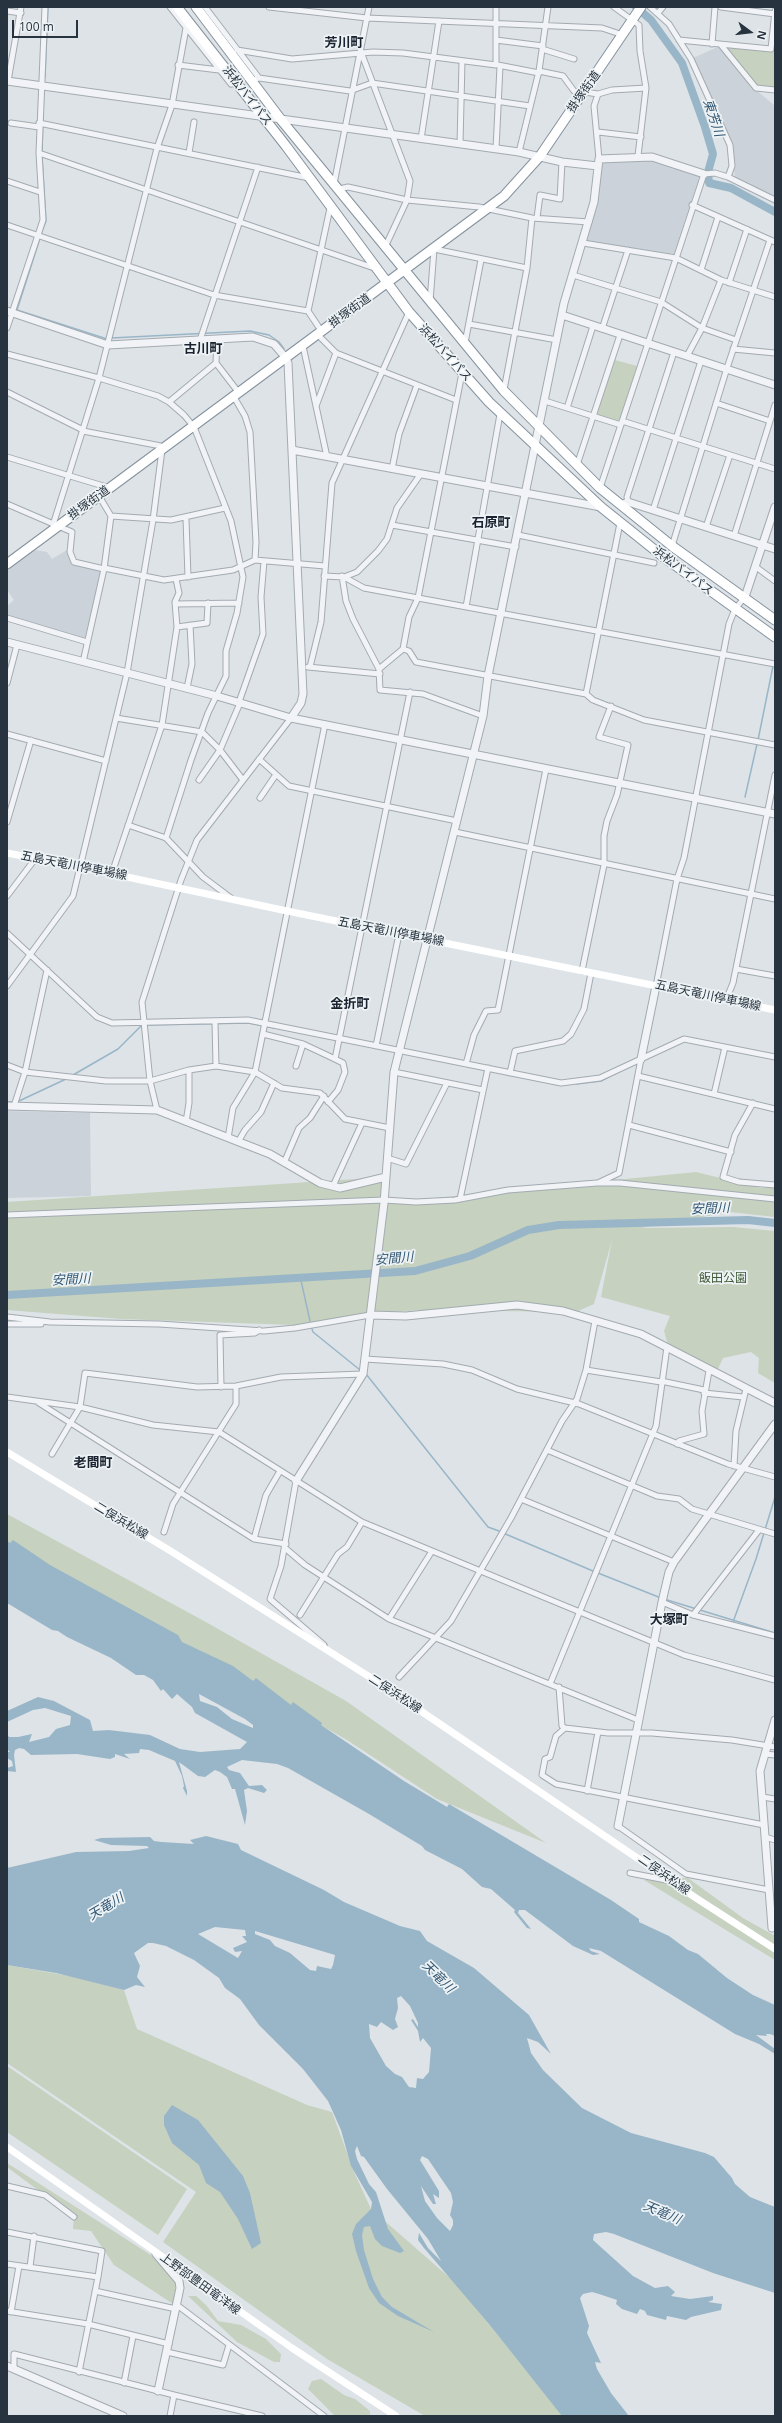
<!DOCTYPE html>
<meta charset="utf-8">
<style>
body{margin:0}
#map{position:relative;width:782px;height:2423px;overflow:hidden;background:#dee3e7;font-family:"Open Sans",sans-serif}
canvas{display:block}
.frame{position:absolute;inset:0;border:8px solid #27333e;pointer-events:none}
.north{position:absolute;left:730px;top:12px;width:40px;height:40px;-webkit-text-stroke:3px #edf2f5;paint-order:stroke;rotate:105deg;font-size:11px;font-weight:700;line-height:16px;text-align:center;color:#27333e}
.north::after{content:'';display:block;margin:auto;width:14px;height:18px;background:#27333e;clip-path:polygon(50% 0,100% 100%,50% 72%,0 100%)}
.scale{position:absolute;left:12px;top:20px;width:66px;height:18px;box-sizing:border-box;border:2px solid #27333e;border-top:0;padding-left:5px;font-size:12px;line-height:14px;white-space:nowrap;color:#27333e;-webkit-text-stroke:3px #edf2f5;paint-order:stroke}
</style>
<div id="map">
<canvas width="782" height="2423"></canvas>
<div class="frame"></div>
<div class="north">N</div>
<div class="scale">100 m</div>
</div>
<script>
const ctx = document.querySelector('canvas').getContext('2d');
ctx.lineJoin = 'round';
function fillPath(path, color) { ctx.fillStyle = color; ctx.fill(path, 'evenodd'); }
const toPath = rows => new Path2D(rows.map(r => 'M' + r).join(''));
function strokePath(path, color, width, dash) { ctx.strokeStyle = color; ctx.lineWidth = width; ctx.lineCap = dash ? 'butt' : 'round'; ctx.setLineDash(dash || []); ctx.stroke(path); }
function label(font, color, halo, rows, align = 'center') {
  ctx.font = font + ' "Open Sans","Noto Sans JP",sans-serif'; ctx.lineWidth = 3.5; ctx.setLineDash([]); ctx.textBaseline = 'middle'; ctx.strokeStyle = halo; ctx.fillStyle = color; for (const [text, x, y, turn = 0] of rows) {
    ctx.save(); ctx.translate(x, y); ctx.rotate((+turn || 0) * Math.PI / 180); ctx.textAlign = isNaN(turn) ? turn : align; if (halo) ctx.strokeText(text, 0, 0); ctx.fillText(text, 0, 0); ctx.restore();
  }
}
fillPath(toPath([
 [720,46,755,89,775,106,775,197,735,178,731,144,693,58],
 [651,159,700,175,674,254,587,241,597,203,602,161],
 [34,550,47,552,52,559,67,550,71,560,101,570,85,638,7,615,7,606,14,600,7,590,7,569],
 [7,1111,90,1113,91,1196,7,1198]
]), '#ccd2d9');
fillPath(toPath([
 [775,33,775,87,757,85,728,49,730,47,772,52],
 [615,360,637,366,620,419,617,421,598,415,597,412],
 [696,1172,761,1188,775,1188,775,1217,730,1212,641,1228,733,1227,775,1231,775,1383,758,1373,759,1358,751,1352,723,1358,718,1369,668,1345,664,1331,670,1316,601,1297,612,1240,594,1304,576,1312,422,1310,361,1314,295,1325,121,1319,7,1310,7,1202,386,1177,384,1203],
 [7,1514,204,1621,346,1701,546,1843,437,1799,347,1740,7,1547],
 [669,1878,688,1878,743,1918,775,1936,775,1960,644,1880],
 [7,1965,75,1977,124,1990,137,2029,307,2105,332,2112,354,2172,371,2209,458,2285,525,2369,568,2416,425,2416,327,2359,163,2242,196,2192,7,2063],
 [7,2066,187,2189,158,2235,7,2132],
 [7,2163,154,2257,172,2275,176,2284,173,2304,114,2265,91,2231,73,2229,74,2217,7,2167],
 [188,2296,196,2296,206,2305,218,2321,241,2325,266,2339,281,2354,280,2362,274,2362,237,2342],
 [321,2379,344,2395,355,2399,370,2411,370,2416,335,2416,308,2389,312,2381]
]), '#c6d1bf');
fillPath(toPath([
 [13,1540,50,1565,178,1635,182,1642,233,1666,253,1681,256,1678,291,1705,293,1702,322,1723,321,1725,404,1781,447,1807,449,1804,611,1900,639,1919,639,1922,669,1936,688,1950,698,1954,727,1978,753,1995,775,2005,775,2036,770,2034,766,2034,767,2036,756,2035,775,2049,775,2054,759,2044,735,2034,601,1951,589,1948,591,1951,600,1954,593,1955,573,1946,525,1910,519,1910,518,1913,531,1929,527,1928,514,1912,515,1910,491,1889,482,1887,462,1869,425,1850,422,1846,369,1814,288,1768,277,1764,242,1760,227,1767,229,1770,240,1773,249,1786,262,1785,267,1790,264,1793,248,1788,244,1790,247,1811,245,1825,235,1789,232,1789,227,1777,220,1772,215,1770,205,1777,198,1776,179,1762,187,1791,187,1796,183,1788,184,1786,182,1776,175,1761,149,1750,140,1749,139,1753,124,1754,130,1759,115,1754,115,1757,110,1759,77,1754,31,1755,24,1749,19,1748,15,1750,14,1755,16,1772,7,1771,7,1768,13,1766,12,1761,7,1758,7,1752,10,1752,7,1749,7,1734,9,1737,18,1737,32,1734,29,1742,49,1737,56,1729,70,1725,71,1716,45,1708,33,1710,7,1722,7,1711,38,1697,54,1701,90,1720,93,1731,109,1730,150,1735,180,1749,200,1752,240,1749,247,1742,195,1713,192,1707,177,1694,172,1699,163,1689,161,1691,153,1680,144,1675,136,1675,111,1658,67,1637,58,1631,52,1630,7,1603,7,1541,10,1543],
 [199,1694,245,1719,253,1725,253,1728,232,1719,217,1707,200,1701],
 [206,1836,238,1844,241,1850,324,1890,344,1902,400,1926,420,1931,427,1941,474,1968,529,2015,551,2054,538,2042,527,2038,531,2053,543,2070,582,2108,631,2133,705,2153,714,2157,732,2178,735,2184,750,2197,775,2207,775,2293,713,2273,614,2234,606,2232,594,2234,593,2240,633,2276,655,2288,668,2286,675,2292,671,2296,690,2299,713,2296,713,2300,708,2302,722,2304,721,2310,691,2317,686,2320,667,2316,666,2320,647,2315,645,2311,640,2309,637,2314,622,2309,616,2304,617,2300,599,2294,592,2292,583,2294,580,2298,589,2326,587,2333,601,2363,595,2362,597,2369,611,2393,629,2416,562,2416,489,2324,424,2248,418,2240,419,2233,428,2248,441,2261,428,2239,387,2189,364,2157,361,2156,357,2146,355,2151,357,2159,369,2184,376,2192,388,2229,404,2251,400,2253,382,2246,375,2239,370,2226,364,2227,362,2235,364,2250,373,2279,382,2297,392,2307,434,2332,398,2316,379,2303,369,2288,356,2251,352,2234,356,2224,371,2209,372,2202,351,2166,341,2130,328,2101,303,2069,259,2025,240,1999,225,1988,219,1978,194,1960,166,1946,153,1943,148,1943,134,1953,140,1966,137,1977,145,1987,136,1985,124,1990,56,1973,7,1965,7,1868,76,1852,129,1851,149,1848,147,1846,111,1845,94,1840,101,1838,150,1837,154,1841,162,1842,194,1844,190,1840],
 [215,1927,245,1930,246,1936,242,1936,247,1942,233,1948,235,1952,242,1951,238,1958,198,1934],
 [255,1931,335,1955,333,1965,331,1969,317,1966,316,1971,310,1970,290,1953,275,1946,270,1940,255,1934],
 [401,1996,410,2006,418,2023,418,2027,413,2019,411,2020,418,2031,420,2042,423,2038,431,2048,429,2072,423,2079,417,2078,416,2088,409,2087,402,2077,395,2074,386,2066,370,2038,369,2024,377,2027,381,2022,393,2030,398,2027,395,2019,398,2008,397,1998],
 [422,2156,428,2159,451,2193,453,2202,450,2215,453,2220,453,2225,450,2231,437,2218,425,2201,421,2186,433,2204,436,2204,433,2194,439,2198,439,2191,420,2160],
 [172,2105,198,2120,243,2176,250,2193,261,2243,252,2249,238,2219,220,2192,206,2183,199,2165,172,2143,164,2125,164,2116]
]), '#99b6c8');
strokePath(toPath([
 [742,7,773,11],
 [45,77,48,7],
 [41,234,46,221,42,157,43,107],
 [40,238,17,310,107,339],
 [111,338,250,331,269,335,279,342,284,349],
 [758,740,773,666],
 [745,797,757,744],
 [146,1025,249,1023,274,1028],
 [73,1075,118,1049,142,1025],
 [509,1075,562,1085],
 [576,1084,601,1081,616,1073],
 [19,1101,66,1079],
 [7,1102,14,1102],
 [300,1276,310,1321],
 [312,1329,313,1332,360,1370],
 [366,1374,488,1527,499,1531],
 [503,1533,593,1571],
 [598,1573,661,1598],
 [664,1599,775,1633],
 [733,1622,756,1559,775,1497]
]), '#99b6c8', 1.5);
strokePath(toPath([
 [636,7,651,20,682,63,705,127,713,154,708,172,709,183,731,188,775,212],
 [7,1295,415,1271,470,1256,528,1230,559,1225,748,1220,775,1223]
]), '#99b6c8', 8);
const minor = toPath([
 [170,7,231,84,235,81],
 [205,7,259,78],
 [269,7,367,18,602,28,623,35],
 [614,7,639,25,640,51,646,88,638,156],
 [650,7,669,24,691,59,725,134,730,145,732,166,728,177],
 [721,7,775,14],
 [7,11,21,13],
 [658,13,663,7],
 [496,40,543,46],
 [679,40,771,49,775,11],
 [712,44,715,7],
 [721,45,756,88,775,90],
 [542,49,574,59],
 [237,50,292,59,373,52,403,53,496,65,496,7],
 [361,52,410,181,407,200,386,245],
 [178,65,219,70],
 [498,65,539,73],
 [539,71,563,76,574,91,583,94],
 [8,81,21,7],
 [251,81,259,78,350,91,372,83,530,106],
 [585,92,598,94],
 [11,123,39,127],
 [39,123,309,178],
 [598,132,641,137],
 [421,139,439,21],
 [460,144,462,61],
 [496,149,500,66],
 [519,152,539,71,548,7],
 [39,153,374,268],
 [189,153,194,122],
 [599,159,594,106,598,94,612,90,646,88],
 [7,181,40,192],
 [334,184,369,7],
 [339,189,348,187,407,200,479,207,532,218,589,222],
 [692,205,775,242],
 [537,218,540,195,560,199,562,162],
 [7,225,214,295,308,311,322,332],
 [583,243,676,258,721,280,775,297],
 [701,270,718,217],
 [573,275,661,302,702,328,736,340],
 [729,283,747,229],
 [430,302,434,249,527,268],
 [308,311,330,208],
 [469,324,557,340],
 [7,328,43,220,39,153,45,7],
 [602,329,628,250],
 [318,335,336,353,456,400],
 [217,339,216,363,239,393],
 [200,340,258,167],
 [465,343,481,260],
 [303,346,327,457],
 [733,349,775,353],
 [7,354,99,378,158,396,169,402,184,415,194,427,231,521,243,577,237,613,226,651,226,676,208,713,191,760,166,838],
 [687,356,702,328,721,280],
 [504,390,527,268,532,218],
 [7,392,83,430],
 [234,397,245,416,250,432,256,542,255,560],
 [545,401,621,425],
 [169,402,216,363],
 [716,403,770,421],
 [316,406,336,353],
 [567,408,593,326],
 [622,421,775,469],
 [7,457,110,488],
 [577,465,620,335],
 [392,469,399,434,417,385],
 [600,488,704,174,715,173,728,177,775,200],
 [628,502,627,497,674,352],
 [7,504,72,532,70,552,74,562,104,569],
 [653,510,701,361],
 [111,516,171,520,225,508],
 [186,519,188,577],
 [53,525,99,378,157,148,172,105,186,28],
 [392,525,516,547],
 [706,527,730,455],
 [518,535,654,563],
 [734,536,775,405],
 [672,546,727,368,770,240],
 [756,567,775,581],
 [104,568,164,580,233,570,255,560,325,566],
 [324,576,344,577,364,588,775,664],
 [342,576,346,601,353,619,379,669,380,690,423,694,483,716],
 [344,577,357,572,378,551,387,539,397,508,420,475],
 [176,604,239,603],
 [466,607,500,414],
 [7,618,87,642],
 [177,627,207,623,208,603],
 [403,649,409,651,416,662,586,694,593,700,644,720,775,745],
 [83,662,104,569,111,516,99,496],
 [308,667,380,674],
 [310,667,321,622,332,483,409,312],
 [379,669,403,649,409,617,418,598,462,373],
 [7,683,17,645],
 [187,688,192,664,190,625],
 [586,694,620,523],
 [239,702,263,634,261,597,264,561],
 [116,718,202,732,220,750,243,780],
 [7,734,106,761],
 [259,759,289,786,457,821],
 [199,780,220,750,240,703],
 [260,798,275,776],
 [7,822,31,740],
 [128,825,166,838,203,877,231,898],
 [455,832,775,899],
 [112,873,162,725,177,627,175,602,179,593,176,579],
 [7,896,35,859],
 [7,933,97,1017,112,1023,248,1020,561,1083,600,1078,684,1039,775,1057],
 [736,969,775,976],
 [582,971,604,865,604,836,607,821,617,795,628,745,599,737,611,706],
 [7,986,73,896,127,673,153,520,162,450,161,446,83,431],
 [656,986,677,879,684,858,729,624,735,609,745,597],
 [726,1000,733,983,775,775],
 [215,1022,216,1066],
 [263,1034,303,1044,335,1059],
 [376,1046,399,934],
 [466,1064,474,1035,486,1011,498,1010,546,769],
 [7,1065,25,1072,106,1081,150,1081,189,1070,216,1066,255,1072,282,1088,320,1093,345,1119,390,1128],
 [296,1066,303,1044],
 [394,1072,483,1090],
 [510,1073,515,1051,563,1041,571,1034,584,1009,591,973],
 [638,1076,775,1109],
 [714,1094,725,1047],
 [328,1102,338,1090,345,1072,343,1063,335,1059,410,692],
 [753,1103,735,1135,723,1177,739,1182,775,1185],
 [14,1106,25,1072,47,970],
 [157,1110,150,1081,142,1002,181,880,197,840,291,718],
 [186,1122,189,1103,189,1070],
 [629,1125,731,1152],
 [228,1138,233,1108,255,1072,325,724],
 [238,1142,245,1130,261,1112,274,1083],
 [387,1158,406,1164,447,1083],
 [284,1163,299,1128,310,1118,324,1096],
 [600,1182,619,1173,641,1059],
 [333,1186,362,1123],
 [460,1199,488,1068],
 [7,1215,384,1200,416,1202,455,1200,508,1190,597,1183,620,1183,775,1199],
 [7,1317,50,1322,159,1324,264,1331,295,1328,370,1315],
 [7,1324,41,1324],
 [365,1359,443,1364,472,1370,517,1389,579,1404,728,1464,775,1477],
 [586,1370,661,1382],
 [661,1381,704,1390],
 [221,1387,220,1335,255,1333,259,1330],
 [704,1393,743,1397],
 [7,1397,80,1407,153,1425,219,1432,362,1522,684,1655,775,1680],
 [39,1403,254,1539,286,1544],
 [677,1444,679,1441,704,1434,702,1411,709,1371],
 [547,1450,657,1496,679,1499,692,1509,775,1534],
 [52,1454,80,1407,85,1373,197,1387,236,1386,281,1377,363,1374],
 [734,1466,736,1431,746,1389],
 [296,1481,281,1566,270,1599,324,1645],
 [521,1499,674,1562],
 [164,1532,173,1504,236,1404,236,1386],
 [254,1539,266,1495,280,1471],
 [285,1548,305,1565,389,1619,638,1720],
 [662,1602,693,1615,775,1636],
 [300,1615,338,1554,347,1547,362,1522],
 [693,1615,759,1530],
 [389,1619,432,1551],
 [399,1677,451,1621,511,1518,562,1421,577,1399,586,1370,595,1321],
 [550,1684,656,1426,667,1347],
 [559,1687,562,1726,565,1728],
 [765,1754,775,1755],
 [587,1791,598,1732],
 [762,1797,775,1799],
 [764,1825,556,1784,542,1775,545,1759,550,1757,556,1736,565,1728,608,1733,652,1733,732,1740,775,1747],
 [618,1826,686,1874,769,1890],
 [765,1837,775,1840],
 [630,1873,666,1880],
 [7,2186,45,2195,74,2217],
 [7,2232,102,2251,98,2277],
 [7,2264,98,2277,79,2372],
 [30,2267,34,2236],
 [95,2291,176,2309],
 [177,2305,324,2416],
 [7,2311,88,2324,169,2344],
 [11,2312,19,2266],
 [167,2352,223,2365,229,2345],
 [14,2369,14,2354,174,2395,170,2416],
 [124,2383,133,2336],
 [174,2395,262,2416]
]);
const tertiary = toPath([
 [7,81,519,152,562,162,598,166],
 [7,311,108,345,253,337,274,344,286,358,288,363,303,694,301,703,291,718],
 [562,315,775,385],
 [292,450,601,507],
 [621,505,628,502,775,549],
 [745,597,775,507],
 [7,642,217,696,291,718,775,814],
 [641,1059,656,986],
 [7,1106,157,1110,270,1154,320,1183,340,1188,386,1177],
 [370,1315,406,1316,517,1305,563,1311,641,1334,775,1403],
 [296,1481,363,1374,384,1203,394,1072,483,716,488,676,564,303,594,202,599,159,652,157,704,174],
 [618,1826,662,1602,669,1572,674,1562,775,1424],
 [772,1928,760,1771,775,1720],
 [156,2254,179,2281,180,2288,158,2391],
 [7,2366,123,2416]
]);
const trunk = toPath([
 [177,7,286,146,409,312,489,402,601,507,661,555,775,637],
 [196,7,282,121,504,391,600,488,672,546,775,620],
 [7,564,504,196,540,156,641,7]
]);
strokePath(minor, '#a3abb1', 7);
strokePath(tertiary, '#a3abb1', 9);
strokePath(trunk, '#85929e', 11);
strokePath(minor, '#f1f3f6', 5);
strokePath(tertiary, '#f1f3f6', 7);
strokePath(toPath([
 [7,853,80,867,287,911,775,1010],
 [7,1452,169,1550,387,1688,696,1898,775,1949],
 [7,2147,292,2348,396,2416]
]), '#fff', 7);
strokePath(trunk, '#fff', 9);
label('12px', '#27333e', '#edf2f5', [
 ["掛塚街道",584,92,-55],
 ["浜松バイパス",247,96,52],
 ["掛塚街道",350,311,-36],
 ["浜松バイパス",445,353,48],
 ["掛塚街道",89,503,-36],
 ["浜松バイパス",683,571,37],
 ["五島天竜川停車場線",74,866,11],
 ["五島天竜川停車場線",391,932,11],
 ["五島天竜川停車場線",708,996,12],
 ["二俣浜松線",121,1521,31],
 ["二俣浜松線",395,1694,33],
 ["二俣浜松線",664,1875,35],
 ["上野部豊田竜洋線",200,2284,36]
]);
label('12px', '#405a35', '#edf2f5', [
 ["飯田公園",723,1279]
]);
label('bold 13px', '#1a232f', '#edf2f5', [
 ["芳川町",344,43],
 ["古川町",203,349],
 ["石原町",491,523],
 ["金折町",350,1004],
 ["老間町",93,1463],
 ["大塚町",669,1620]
]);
label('italic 13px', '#325772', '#edf2f5', [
 ["東芳川",713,118,71],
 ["安間川",710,1209,-2],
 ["安間川",394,1259,-5],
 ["安間川",71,1280,-3],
 ["天竜川",106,1907,-31],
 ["天竜川",438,1977,44],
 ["天竜川",662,2213,23]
]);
</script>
